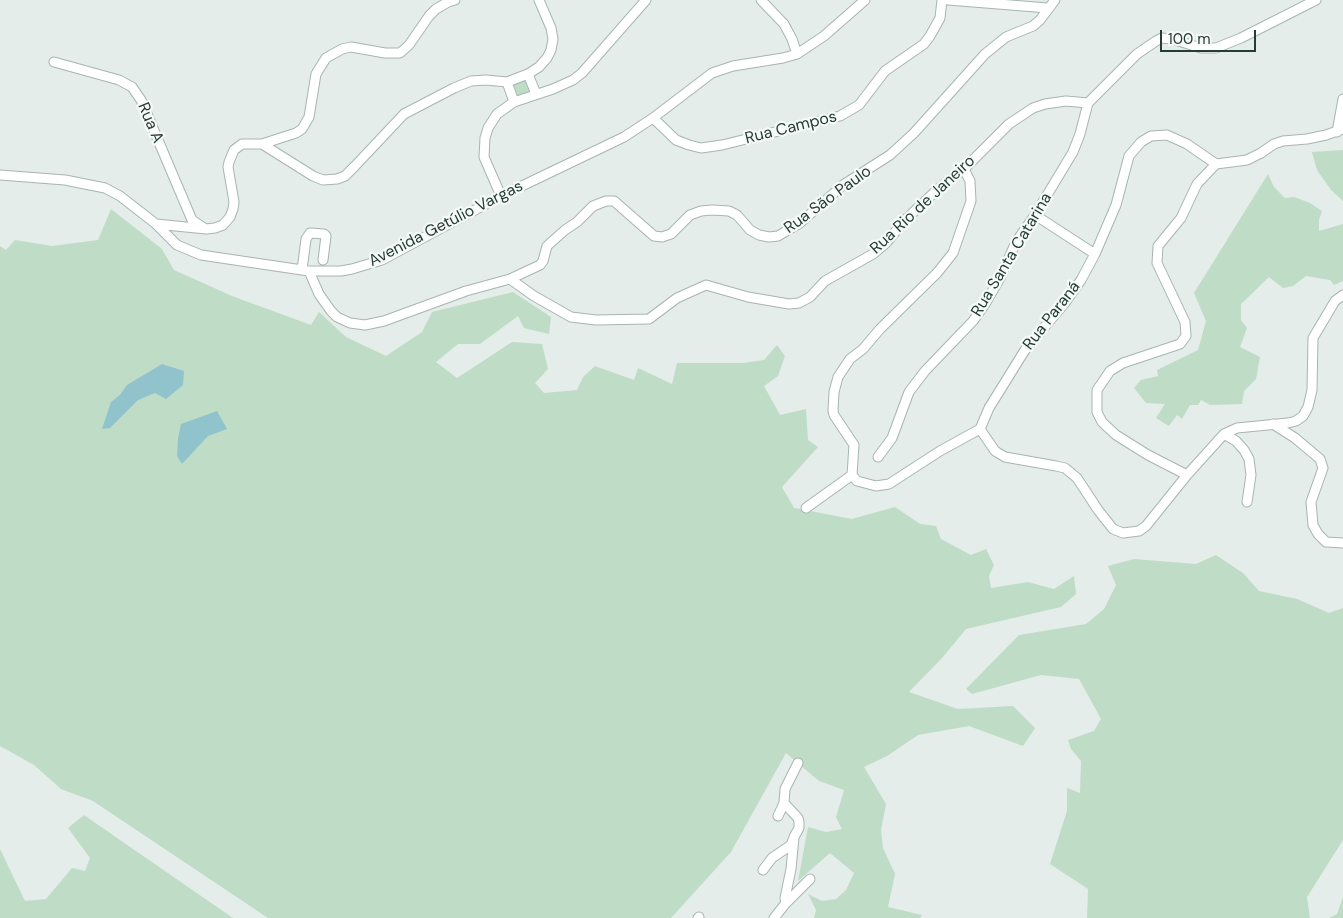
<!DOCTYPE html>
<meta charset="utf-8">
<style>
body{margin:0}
#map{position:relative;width:1343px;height:918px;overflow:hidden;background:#e4ede9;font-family:"DM Sans",sans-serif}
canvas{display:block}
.scale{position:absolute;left:1160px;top:30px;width:96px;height:22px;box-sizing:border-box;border:2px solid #253d37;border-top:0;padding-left:6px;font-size:15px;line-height:18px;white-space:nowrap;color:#253d37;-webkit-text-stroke:4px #f5f9f7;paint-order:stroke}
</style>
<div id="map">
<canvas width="1343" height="918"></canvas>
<div class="scale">100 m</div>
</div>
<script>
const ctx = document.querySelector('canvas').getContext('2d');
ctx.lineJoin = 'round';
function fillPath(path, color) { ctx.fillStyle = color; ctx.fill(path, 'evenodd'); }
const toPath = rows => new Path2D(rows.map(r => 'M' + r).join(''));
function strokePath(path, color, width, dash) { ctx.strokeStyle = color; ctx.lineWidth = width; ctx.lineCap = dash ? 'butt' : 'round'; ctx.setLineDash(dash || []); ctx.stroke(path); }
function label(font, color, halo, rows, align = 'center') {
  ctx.font = font + ' "DM Sans",sans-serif'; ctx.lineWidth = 4.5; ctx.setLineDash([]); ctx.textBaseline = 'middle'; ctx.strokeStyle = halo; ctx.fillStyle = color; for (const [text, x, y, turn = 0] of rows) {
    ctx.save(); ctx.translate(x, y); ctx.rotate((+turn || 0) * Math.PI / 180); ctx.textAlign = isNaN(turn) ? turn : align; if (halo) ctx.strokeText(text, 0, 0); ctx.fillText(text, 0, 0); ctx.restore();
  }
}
fillPath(toPath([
 [525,79,532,91,530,93,517,98,513,92,513,85,514,82],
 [1343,150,1343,201,1331,190,1317,170,1312,152],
 [1268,174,1274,187,1285,198,1294,197,1310,203,1322,211,1319,220,1319,231,1343,224,1343,281,1334,285,1330,280,1306,276,1293,286,1283,288,1269,277,1241,304,1241,320,1247,328,1240,347,1260,357,1256,379,1244,391,1242,404,1210,405,1201,400,1198,405,1190,405,1182,419,1177,415,1169,426,1156,418,1165,404,1146,403,1134,388,1141,380,1158,376,1157,370,1198,350,1206,321,1194,293],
 [111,209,162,249,174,270,232,296,311,325,319,312,346,337,386,356,422,332,432,312,513,292,551,317,549,334,524,328,518,316,480,344,458,344,436,362,457,378,512,342,542,344,548,369,535,383,544,393,577,390,583,377,595,366,634,380,638,368,672,384,677,363,743,363,764,360,777,345,785,356,778,376,764,386,780,415,806,409,808,440,818,447,782,487,794,508,852,519,895,507,920,524,936,526,941,539,971,555,986,549,994,565,989,576,991,588,1028,582,1054,589,1074,576,1076,594,1061,607,966,629,942,658,909,692,958,709,1013,706,1035,728,1023,746,969,726,918,735,887,756,864,767,886,804,881,829,883,848,895,874,888,907,922,915,920,918,814,918,816,910,808,894,822,901,836,899,846,890,854,873,830,853,798,881,808,827,826,832,842,829,836,817,844,790,819,781,786,753,731,852,671,918,268,918,93,801,61,789,34,765,0,746,0,246,6,250,15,240,52,246,98,240],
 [1216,555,1243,573,1259,591,1297,599,1329,613,1343,608,1343,840,1307,897,1310,918,1087,918,1088,889,1050,864,1067,811,1067,788,1080,793,1081,761,1071,749,1068,740,1094,731,1101,719,1079,679,1041,675,972,694,966,689,1019,635,1086,624,1104,609,1116,585,1108,566,1134,559,1196,564],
 [84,815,120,840,233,918,0,918,0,849,25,901,46,899,72,868,85,871,90,858,68,828],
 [1343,897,1343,918,1329,918,1337,914]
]), '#bfdcc7');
fillPath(toPath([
 [162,364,184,371,183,385,166,399,155,393,138,400,110,428,102,429,111,402,120,395,127,385],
 [217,411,227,429,208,436,182,464,177,456,178,439,181,424]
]), '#91c3cd');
const minor = toPath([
 [761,0,784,24,792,39,797,54],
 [948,0,1048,8],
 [54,62,119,80,132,87,141,100,192,220,204,228],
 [528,74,539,67,547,58,551,50,553,39,551,28,539,0],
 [536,94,528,74,507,82,514,102,553,89,573,80,582,73,646,0],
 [653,118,676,140,689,145,701,148,722,145,840,116,859,105,885,71,924,44,930,36,940,18,942,0],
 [1337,132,1343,99],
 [262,144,296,133,302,129,305,124,309,117,316,74,326,58,342,49,351,47,385,53,400,53,409,45,429,16,436,9,448,2,455,0],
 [964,169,970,181,971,201,953,253,937,273,880,329,863,349,850,359,838,377,834,392,833,411,834,415,854,445,852,475,857,481,876,486,889,484,940,451,980,429,989,408,1025,350,1064,304,1081,280,1095,254,1116,205,1129,156,1141,142,1151,136,1167,135,1187,144,1216,164],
 [0,175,65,180,105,188,120,196,156,224,177,245,201,255,309,271,341,271,352,269,382,260,501,196,624,137,653,118,712,73,733,66,783,58,797,54,824,36,865,0],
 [501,196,484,157,485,138,488,128,497,114,514,102],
 [1035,215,1095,254],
 [156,224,206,229,215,228,223,225,230,217,233,209,234,202,228,167,229,162,234,150,242,144,262,144,313,176,323,180,337,179,345,176,355,166,404,114,454,88,471,81,486,80,507,82],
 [302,270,306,239,310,233,324,234,326,236,323,260],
 [309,271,319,294,331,311,337,317,350,323,365,325,384,321,466,291,510,279,534,296,571,317,596,320,649,319,677,298,706,285,748,297,789,304,799,303,810,297,825,281,873,254,886,243,905,220,938,189,964,169,1009,124,1033,108,1045,104,1066,101,1088,103,1137,54,1156,41,1162,38,1172,39,1201,48,1216,48,1241,38,1316,0],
 [510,279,540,265,543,261,547,246,565,230,577,222,593,206,606,201,614,201,654,236,662,237,671,234,690,215,701,211,712,210,729,211,737,215,750,230,759,235,769,237,778,236,800,223,843,185,890,155,914,133,985,54,1006,37,1033,26,1040,20,1055,0],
 [1273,424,1295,438,1320,459,1323,468,1311,502,1313,525,1318,534,1326,542,1343,543],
 [980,429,995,451,1005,457,1056,466,1065,468,1077,478,1098,510,1113,529,1123,533,1139,531,1146,526,1187,475,1224,434,1237,428,1288,423,1296,421,1303,416,1308,407,1312,390,1313,338,1335,301,1343,295],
 [1224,434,1236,441,1244,450,1249,459,1251,475,1247,502],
 [878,457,892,438,909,392,925,371,973,321,985,304,1000,278,1016,242,1035,215,1073,152,1080,134,1088,103],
 [1187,475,1148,455,1116,435,1102,422,1097,412,1097,390,1110,371,1123,363,1180,344,1186,336,1185,322,1157,263,1158,246,1181,218,1197,184,1216,164,1247,160,1261,153,1274,144,1283,141,1307,139,1326,135,1343,129],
 [806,508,852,475],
 [784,803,798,818,799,822,799,828,794,837,791,869,785,898,786,903],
 [778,816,784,803,785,789,798,763],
 [763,870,772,858,791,845,793,840],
 [698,918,699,917],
 [774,918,786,903,810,879]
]);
strokePath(minor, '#a7b5b0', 11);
strokePath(minor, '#fff', 9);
label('16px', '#253d37', '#f5f9f7', [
 ["Rua A",150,123,67],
 ["Rua Campos",791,128,-14],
 ["Rua São Paulo",828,200,-36],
 ["Rua Rio de Janeiro",923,205,-43],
 ["Avenida Getúlio Vargas",446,224,-27],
 ["Rua Santa Catarina",1012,255,-59],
 ["Rua Paraná",1052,316,-52]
]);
</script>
